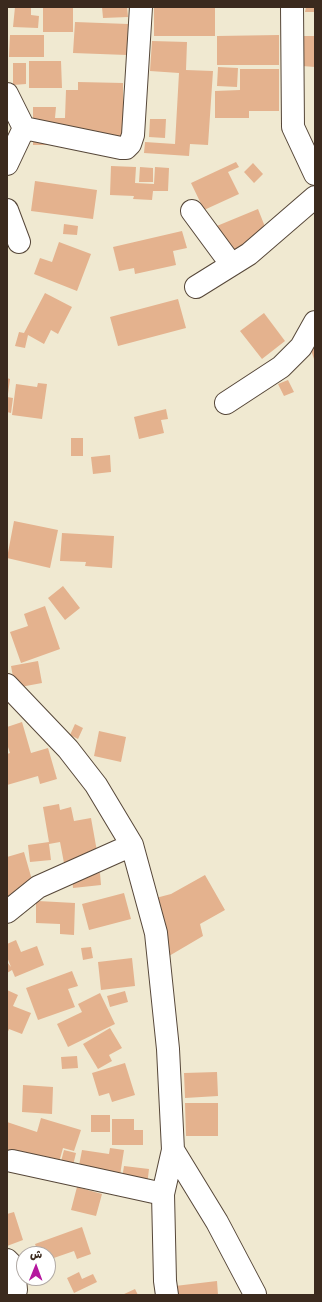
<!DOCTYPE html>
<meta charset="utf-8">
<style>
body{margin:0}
#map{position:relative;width:322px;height:1302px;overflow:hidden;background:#f0e9d1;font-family:"Shantell Sans","Playpen Sans Arabic",sans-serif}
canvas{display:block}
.frame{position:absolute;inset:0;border:8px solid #3b2a1e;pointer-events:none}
.north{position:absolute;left:16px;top:1246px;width:40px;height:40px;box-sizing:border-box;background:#fff;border:1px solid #b1aaa5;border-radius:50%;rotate:1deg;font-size:11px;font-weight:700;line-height:16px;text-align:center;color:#3b2a1e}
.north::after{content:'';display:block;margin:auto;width:14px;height:18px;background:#b5179e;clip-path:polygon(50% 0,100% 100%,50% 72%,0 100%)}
</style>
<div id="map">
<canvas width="322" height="1302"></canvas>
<div class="frame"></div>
<div class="north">ش</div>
</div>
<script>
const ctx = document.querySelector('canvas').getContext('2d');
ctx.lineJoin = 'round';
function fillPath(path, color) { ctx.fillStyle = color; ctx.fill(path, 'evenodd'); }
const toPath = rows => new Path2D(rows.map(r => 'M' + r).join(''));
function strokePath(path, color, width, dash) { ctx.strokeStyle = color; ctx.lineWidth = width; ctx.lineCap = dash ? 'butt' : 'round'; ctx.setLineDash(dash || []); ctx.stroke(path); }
fillPath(toPath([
 [15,7,31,7,31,15,39,16,38,28,13,27],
 [43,7,73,7,73,32,43,32],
 [102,7,127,7,128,17,103,18],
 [154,7,215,7,215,36,154,36],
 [306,7,315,7,315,12,305,12],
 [75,22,128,24,127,55,73,53],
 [10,35,44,35,44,57,9,57],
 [279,35,279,65,217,65,217,36],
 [304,36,315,36,315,67,302,66],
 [152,41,187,42,186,70,213,71,208,145,190,144,189,156,144,153,145,142,175,144,179,73,150,71],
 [29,61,61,61,62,88,29,88],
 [13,63,26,63,26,84,13,85],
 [218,67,238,68,237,87,217,86],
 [240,69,279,69,279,111,249,111,249,118,215,118,215,91,240,90],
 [78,82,123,83,123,145,33,145,33,107,56,107,55,118,65,118,66,90,78,90],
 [150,119,166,119,165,138,149,137],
 [236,162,239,167,228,172,239,194,204,210,191,183],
 [253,163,263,174,254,183,244,172],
 [111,166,136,167,135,183,154,184,155,167,169,168,168,191,153,191,152,200,133,199,134,196,110,195],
 [140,167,153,168,153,182,139,182],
 [35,181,97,190,93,219,31,211],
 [258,209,271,242,225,261,212,228],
 [64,224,78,226,77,235,63,234],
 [182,231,187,248,173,251,176,265,135,274,134,268,119,271,113,247],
 [59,242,91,254,77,291,34,274,40,258,52,262],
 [45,293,72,307,58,334,51,330,44,344,28,335,25,348,15,346,19,332,24,333],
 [178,299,186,328,118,346,110,317],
 [264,313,285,341,262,359,240,331],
 [315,345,315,362,310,347],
 [7,378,10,379,8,394,7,394],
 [288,380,294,392,284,396,278,384],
 [38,383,47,384,42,419,12,415,16,384,37,387],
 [7,397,13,398,11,413,7,412],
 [166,409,168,419,161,420,164,433,139,439,134,417],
 [71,438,83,438,83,456,71,456],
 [110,455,111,472,93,474,91,457],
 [14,521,58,530,50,568,7,558],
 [62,533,114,536,112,568,85,566,86,562,60,561],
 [63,586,80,608,65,620,48,598],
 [45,606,60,649,21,663,10,632,28,626,24,614],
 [38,661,42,683,15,688,11,666],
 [22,722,31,753,48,748,57,779,40,784,38,776,7,785,7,754,10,753,7,744,7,727],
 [75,724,83,728,78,739,70,735],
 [99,731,126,737,121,762,94,756],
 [59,804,60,810,71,807,74,821,91,818,98,857,64,863,60,842,49,844,51,860,30,862,28,845,49,842,43,807],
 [24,852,38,901,75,903,74,935,60,934,60,924,36,923,36,902,7,910,7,857],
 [100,873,101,885,73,888,72,876],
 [205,875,225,910,200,924,203,936,169,956,152,899,171,894],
 [124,893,131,919,89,930,82,904],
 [16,940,21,952,37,946,44,965,15,977,12,970,7,973,7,962,11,967,7,957,7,944],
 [91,947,93,958,83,960,81,948],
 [132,958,135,986,101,990,98,962],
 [72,971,78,986,68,989,75,1007,38,1020,26,988],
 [7,990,18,995,13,1006,31,1013,22,1034,9,1029,7,1034],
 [125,991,128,1002,110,1007,107,996],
 [100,993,115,1024,68,1047,57,1024,82,1012,78,1004],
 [110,1028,122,1048,109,1055,112,1061,98,1069,83,1044],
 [77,1056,78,1068,62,1069,61,1057],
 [125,1063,135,1095,112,1102,109,1093,99,1096,92,1073],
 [217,1072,218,1096,185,1098,184,1073],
 [23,1085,53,1087,52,1114,22,1112],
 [185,1103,218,1103,218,1136,186,1136],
 [91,1115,110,1115,110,1132,91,1132],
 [41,1118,81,1130,74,1151,63,1148,58,1166,44,1161,38,1178,7,1168,7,1122,37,1132],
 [112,1119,134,1119,134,1130,143,1130,143,1145,112,1145],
 [110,1148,124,1150,118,1188,76,1181,82,1150,109,1154],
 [64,1150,76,1153,70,1178,59,1169],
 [124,1166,149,1169,146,1194,120,1191],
 [77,1187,102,1194,96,1216,71,1210],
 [14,1212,23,1240,7,1246,7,1214],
 [82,1227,91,1254,77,1259,74,1251,48,1260,48,1254,39,1254,35,1244],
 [79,1272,82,1279,93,1274,97,1282,74,1293,67,1278],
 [217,1281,218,1295,176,1295,175,1286],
 [135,1289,138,1295,122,1295]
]), '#e4b28e');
const minor = toPath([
 [292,7,293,127,315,174],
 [7,94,24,128],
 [7,164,24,128,121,148,126,148,130,144,133,135,141,7],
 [7,210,19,242],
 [192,211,231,264],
 [196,287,249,254,315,197],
 [226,403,281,367,301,347,315,322],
 [7,685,68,749,96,785,132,845,156,933,168,1049,173,1150,163,1194,165,1281,167,1295],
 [7,912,38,887,132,845],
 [173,1150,217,1222,255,1294],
 [12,1161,163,1194],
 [7,1260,14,1267,16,1290,13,1295]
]);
strokePath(minor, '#564739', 24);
strokePath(minor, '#fff', 22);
</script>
